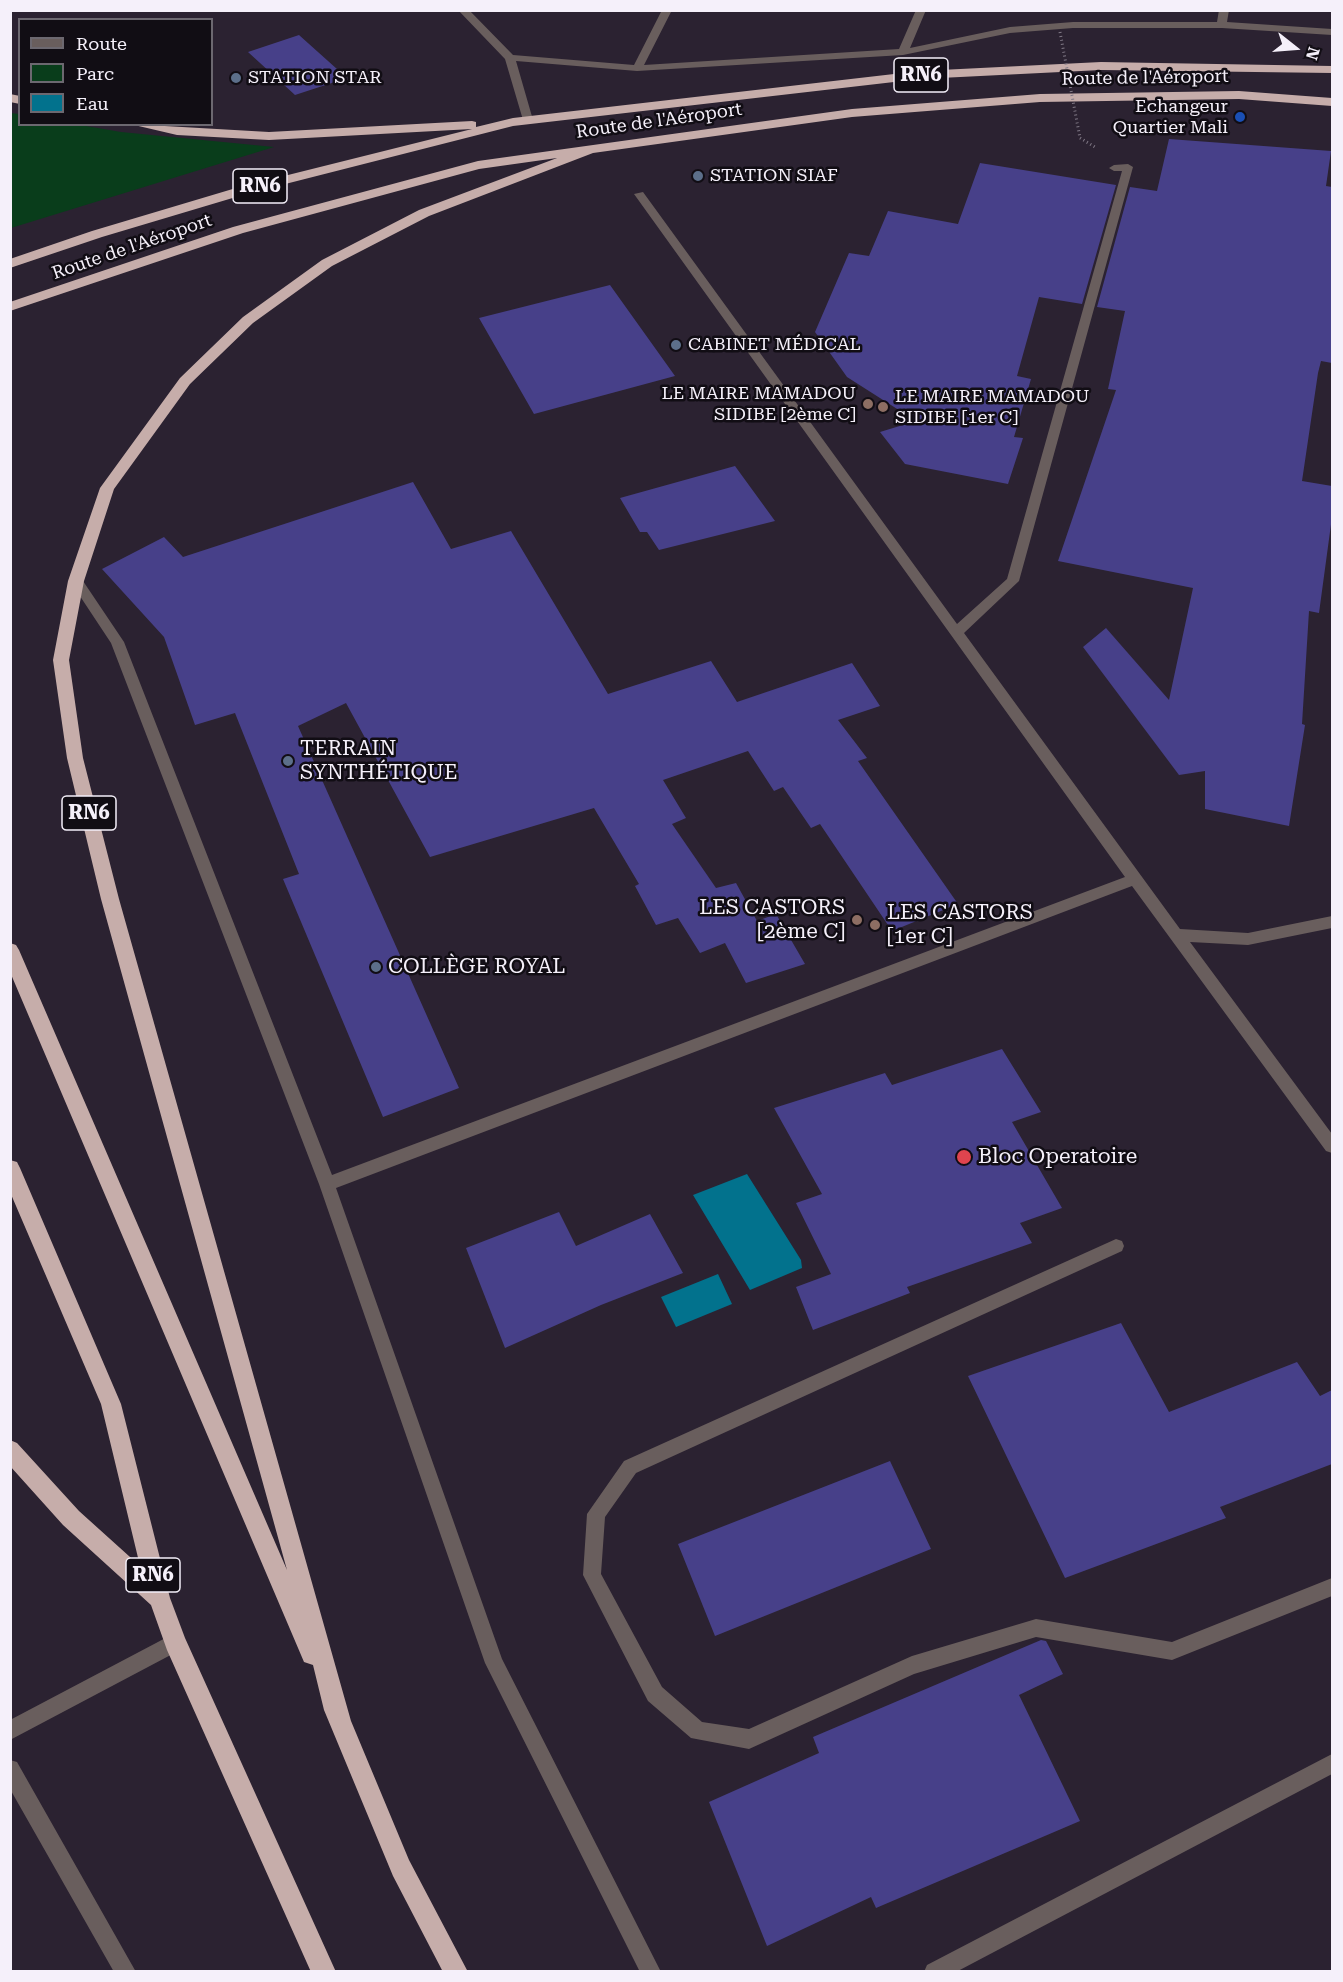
<!DOCTYPE html>
<meta charset="utf-8">
<style>
body{margin:0}
#map{position:relative;width:1343px;height:1982px;overflow:hidden;background:#2b2231;font-family:"Roboto Serif",serif}
canvas{display:block}
.frame{position:absolute;inset:0;border:12px solid #f5f0fa;pointer-events:none}
.legend{position:absolute;left:18px;top:18px;width:195px;height:108px;box-sizing:border-box;background:#110d14;border:2px solid #6c6870;margin:0;padding:8px 10px;list-style:none;font-size:18px;color:#f5f0fa}
.legend li{display:flex;align-items:center;gap:12px;height:30px}
.legend b{width:30px;border:2px solid #6c6870}
.north{position:absolute;left:1265px;top:18px;width:60px;height:60px;-webkit-text-stroke:4px #110d14;paint-order:stroke;rotate:107deg;font-size:16px;font-weight:700;line-height:24px;text-align:center;color:#f5f0fa}
.north::after{content:'';display:block;margin:auto;width:21px;height:27px;background:#f5f0fa;clip-path:polygon(50% 0,100% 100%,50% 72%,0 100%)}
</style>
<div id="map">
<canvas width="1343" height="1982"></canvas>
<div class="frame"></div>
<ul class="legend">
<li><b style="height:8px;background:#695e5d"></b>Route</li>
<li><b style="height:16px;background:#093d1b"></b>Parc</li>
<li><b style="height:16px;background:#02728d"></b>Eau</li>
</ul>
<div class="north">N</div>
</div>
<script>
const ctx = document.querySelector('canvas').getContext('2d');
ctx.lineJoin = 'round';
function fillPath(path, color) { ctx.fillStyle = color; ctx.fill(path, 'evenodd'); }
const toPath = rows => new Path2D(rows.map(r => 'M' + r).join(''));
function strokePath(path, color, width, dash) { ctx.strokeStyle = color; ctx.lineWidth = width; ctx.lineCap = dash ? 'butt' : 'round'; ctx.setLineDash(dash || []); ctx.stroke(path); }
function label(font, color, halo, rows, align = 'center') {
  ctx.font = font + ' "Roboto Serif",serif'; ctx.lineWidth = 5; ctx.setLineDash([]); ctx.textBaseline = 'middle'; ctx.strokeStyle = halo; ctx.fillStyle = color; for (const [text, x, y, turn = 0] of rows) {
    ctx.save(); ctx.translate(x, y); ctx.rotate((+turn || 0) * Math.PI / 180); ctx.textAlign = isNaN(turn) ? turn : align; if (halo) ctx.strokeText(text, 0, 0); ctx.fillText(text, 0, 0); ctx.restore();
  }
}
fillPath(toPath([
 [10,113,19,114,20,124,80,125,121,132,274,147,11,228]
]), '#093d1b');
fillPath(toPath([
 [747,1174,801,1260,802,1268,750,1290,693,1195],
 [718,1274,732,1304,676,1327,661,1297]
]), '#02728d');
fillPath(toPath([
 [299,35,347,78,295,95,248,52],
 [1169,139,1331,151,1326,186,1332,187,1332,363,1321,361,1318,373,1302,481,1332,486,1332,517,1319,613,1309,611,1302,724,1305,725,1289,826,1205,809,1205,771,1179,775,1083,647,1106,628,1169,700,1193,588,1058,561,1116,390,1108,389,1125,311,1097,307,1130,187,1157,191],
 [980,163,1116,185,1082,304,1039,297,1017,376,1031,379,1014,437,1023,438,1008,484,905,464,880,432,916,421,847,377,815,332,849,253,869,256,888,211,958,224],
 [610,285,675,376,534,414,479,318],
 [735,466,775,521,659,550,647,532,640,532,620,498],
 [413,482,451,549,511,531,608,694,711,661,737,702,852,663,880,706,838,720,867,758,858,761,958,904,892,931,820,824,811,828,783,787,774,791,748,751,663,780,686,818,672,824,716,888,736,883,757,921,776,914,805,964,746,983,725,943,700,953,678,918,656,925,635,886,639,884,594,808,430,857,346,703,298,726,459,1088,383,1117,283,879,299,874,235,713,195,725,164,637,102,569,164,537,183,557],
 [1002,1049,1041,1112,1012,1122,1062,1208,1020,1223,1032,1243,907,1287,910,1293,813,1330,796,1287,831,1274,796,1203,822,1194,774,1108,885,1073,892,1085],
 [559,1212,576,1246,650,1214,683,1273,601,1305,505,1348,466,1248],
 [1121,1323,1169,1412,1297,1362,1320,1396,1332,1390,1332,1464,1220,1507,1226,1518,1065,1578,968,1376],
 [890,1461,931,1549,715,1636,678,1544],
 [1041,1640,1046,1641,1063,1674,1019,1695,1080,1821,876,1908,871,1897,767,1946,709,1802,819,1753,813,1737]
]), '#474089');
strokePath(toPath([
 [1080,138,1095,147]
]), '#807986', 3, [1, 3]);
fillPath(toPath([
 [458,10,469,10,513,55,634,65,662,10,672,10,644,65,899,49,916,10,926,10,910,48,1010,27,1073,22,1217,22,1219,10,1229,10,1227,22,1332,29,1332,35,1222,28,1073,28,1010,33,903,55,637,71,516,61,533,120,528,123,523,120,505,59,458,10],
 [1128,164,1133,167,1019,581,964,633,1180,929,1248,933,1332,916,1332,928,1248,945,1190,942,1332,1134,1332,1153,1326,1151,1132,886,336,1188,502,1659,661,1972,640,1972,485,1663,319,1184,111,643,70,581,71,578,81,578,124,642,332,1175,1125,877,634,194,643,192,957,624,1007,579,1122,171,1114,171,1109,168,1114,165,1128,164],
 [1116,1239,1122,1241,1124,1246,1122,1251,636,1473,605,1517,601,1574,662,1687,702,1722,749,1729,912,1656,1036,1619,1172,1642,1332,1578,1332,1596,1172,1660,1036,1637,914,1674,749,1749,691,1738,648,1701,583,1575,587,1514,624,1461,1116,1239],
 [175,1633,182,1635,184,1642,182,1649,10,1740,10,1720,175,1633],
 [1332,1754,1332,1774,956,1972,924,1972,927,1965,1332,1754],
 [10,1760,17,1762,136,1972,114,1972,10,1789,10,1760]
]), '#695e5d');
fillPath(toPath([
 [1101,62,1332,66,1332,73,1101,70,920,79,513,126,246,194,102,237,10,268,10,259,92,231,236,188,472,129,269,140,177,135,130,124,269,132,472,121,476,122,476,127,513,118,920,71,1101,62],
 [1239,91,1332,98,1332,106,1239,99,1040,102,852,117,593,153,429,216,332,266,253,323,190,384,114,489,84,581,69,660,83,758,119,899,351,1721,409,1860,468,1972,443,1972,393,1876,324,1710,313,1665,304,1662,10,972,10,943,16,945,19,950,287,1570,101,899,67,758,53,660,68,581,100,488,180,378,243,317,322,260,419,210,557,158,479,169,243,233,10,311,10,302,233,227,478,161,852,109,1040,94,1239,91],
 [10,94,20,96,20,104,10,102,10,94],
 [10,1160,17,1162,20,1168,121,1404,170,1598,185,1638,336,1972,311,1972,167,1650,151,1605,63,1525,10,1466,10,1440,17,1443,79,1511,140,1566,101,1404,10,1192,10,1160]
]), '#c6adaa');
strokePath(toPath([
 [1060,32,1080,138]
]), '#807986', 3, [1, 3]);
for (const [x, y, r, color] of [
 [236,78,6,"#5c6f8a"],
 [1240,117,6,"#1a4fb4"],
 [698,176,6,"#5c6f8a"],
 [676,345,6,"#5c6f8a"],
 [868,404,6,"#8d6e63"],
 [883,407,6,"#8d6e63"],
 [288,761,6,"#5c6f8a"],
 [857,920,6,"#8d6e63"],
 [875,925,6,"#8d6e63"],
 [376,967,6,"#5c6f8a"],
 [964,1157,8,"#e0444e"]
]) { const dot = new Path2D(); dot.arc(x, y, r, 0, 2 * Math.PI); ctx.fillStyle = color; ctx.fill(dot); strokePath(dot, '#110d14', 2); }
label('18px', '#f5f0fa', '#110d14', [
 ["STATION STAR",248,78],
 ["Echangeur",1228,107,"right"],
 ["Quartier Mali",1228,128,"right"],
 ["STATION SIAF",710,176],
 ["CABINET MÉDICAL",688,345],
 ["LE MAIRE MAMADOU",856,394,"right"],
 ["SIDIBE [2ème C]",856,415,"right"],
 ["LE MAIRE MAMADOU",895,397],
 ["SIDIBE [1er C]",895,418]
], 'left');
label('18px', '#f5f0fa', '#110d14', [
 ["Route de l'Aéroport",1145,78,-1],
 ["Route de l'Aéroport",659,121,-8],
 ["Route de l'Aéroport",132,247,-19]
]);
for (const [x, y, w] of [
 [921,75,54],
 [260,186,54],
 [89,813,54],
 [153,1575,54]
]) { const box = new Path2D(); box.roundRect(x - w / 2, y - 17, w, 34, 4.5); ctx.fillStyle = '#110d14'; ctx.fill(box); strokePath(box, '#f5f0fa', 1.5); }
label('bold 20px', '#f5f0fa', null, [
 ["RN6",921,75],
 ["RN6",260,186],
 ["RN6",89,813],
 ["RN6",153,1575]
]);
label('21px', '#f5f0fa', '#110d14', [
 ["TERRAIN",300,749],
 ["SYNTHÉTIQUE",300,773],
 ["LES CASTORS",845,908,"right"],
 ["[2ème C]",845,932,"right"],
 ["LES CASTORS",887,913],
 ["[1er C]",887,937],
 ["COLLÈGE ROYAL",388,967],
 ["Bloc Operatoire",978,1157]
], 'left');
</script>
